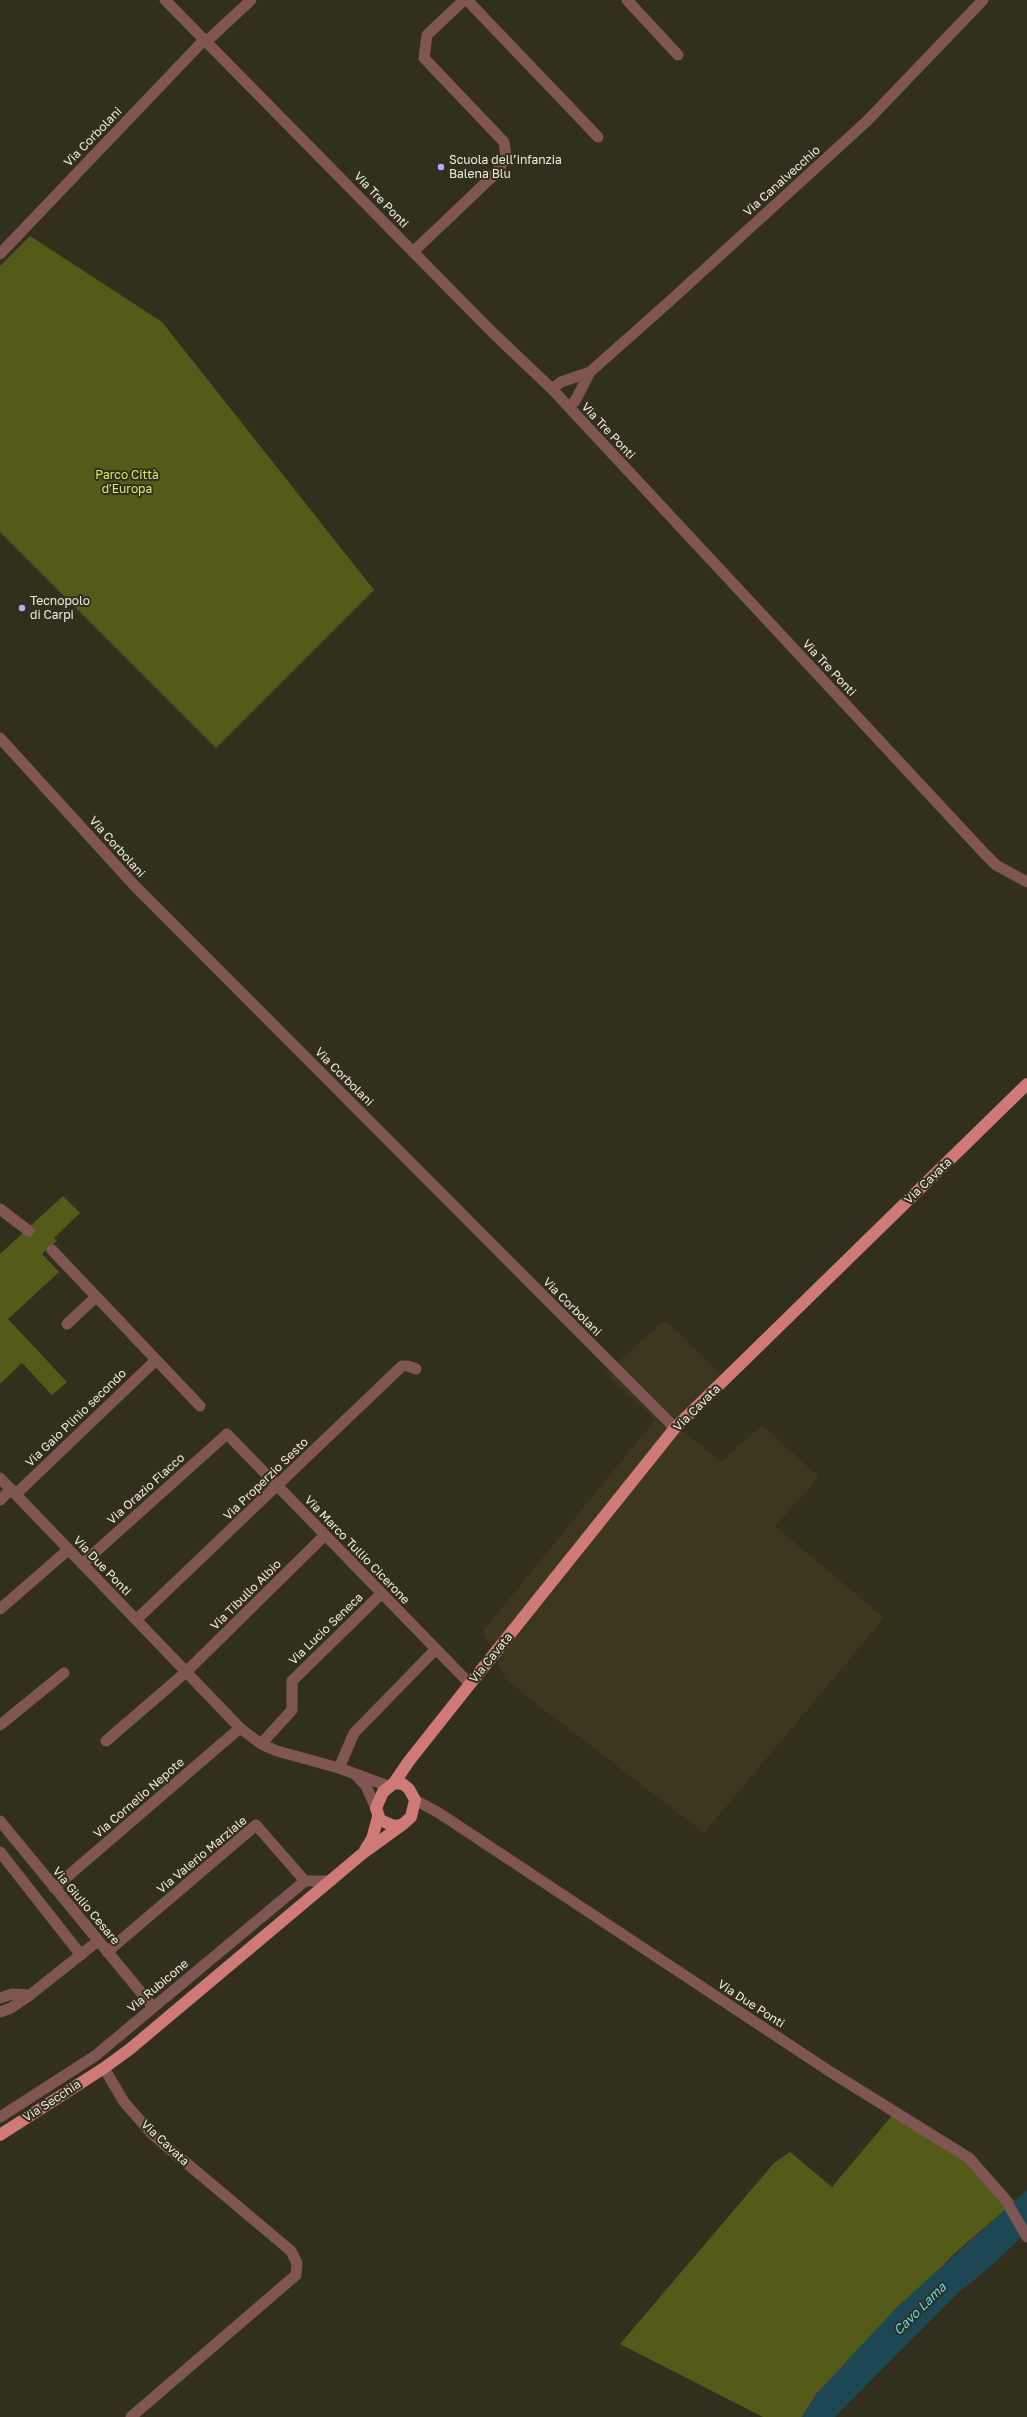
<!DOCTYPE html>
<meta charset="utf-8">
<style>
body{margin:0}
canvas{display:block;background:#332f1d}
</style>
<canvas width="1027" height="2417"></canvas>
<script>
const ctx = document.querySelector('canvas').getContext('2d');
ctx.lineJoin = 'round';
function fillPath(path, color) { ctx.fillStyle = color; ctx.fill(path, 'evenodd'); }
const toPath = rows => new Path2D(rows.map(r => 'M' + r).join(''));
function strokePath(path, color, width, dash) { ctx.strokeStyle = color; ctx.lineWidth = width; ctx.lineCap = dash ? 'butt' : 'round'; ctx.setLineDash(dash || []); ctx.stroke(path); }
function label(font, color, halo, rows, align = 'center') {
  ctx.font = font + ' "Golos Text",sans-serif'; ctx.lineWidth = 4; ctx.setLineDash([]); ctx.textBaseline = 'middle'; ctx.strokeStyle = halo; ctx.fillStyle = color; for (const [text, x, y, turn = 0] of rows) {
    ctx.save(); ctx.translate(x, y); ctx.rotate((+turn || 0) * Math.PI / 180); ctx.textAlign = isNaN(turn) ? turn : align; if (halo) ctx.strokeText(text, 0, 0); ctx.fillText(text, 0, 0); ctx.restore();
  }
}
fillPath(toPath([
 [665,1320,724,1378,677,1426,721,1462,762,1425,819,1477,775,1526,884,1618,704,1833,506,1680,483,1631,655,1420,606,1373]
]), '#3e371f');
fillPath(toPath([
 [30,236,162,322,374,590,216,748,0,532,0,266],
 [63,1196,80,1213,54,1238,57,1241,42,1254,59,1272,8,1319,67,1382,52,1395,22,1363,0,1384,0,1254],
 [895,2112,974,2166,1015,2201,954,2254,817,2393,802,2417,763,2417,620,2344,774,2163,790,2152,832,2187]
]), '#545b19');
fillPath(toPath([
 [1027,2190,1027,2232,992,2265,959,2292,835,2417,802,2417,817,2393,898,2306]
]), '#1d4853');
strokePath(toPath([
 [165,0,492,332,552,389,984,853,996,865,1027,882],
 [467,0,598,137],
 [627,0,678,55],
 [207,41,251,0],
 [413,252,497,172,506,157,504,142,424,58,427,35,464,0],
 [0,254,205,39],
 [552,389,561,382,590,372,670,301,867,121,983,0],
 [569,407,575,401,590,372],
 [0,738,133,884,675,1428],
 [0,1209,29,1231],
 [52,1250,200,1406],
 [67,1324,96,1297],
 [0,1478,240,1728,261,1744,277,1751,339,1768,388,1786],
 [16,1494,155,1361],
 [0,1500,11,1489],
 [82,1564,227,1434,470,1684],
 [0,1609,68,1550],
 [136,1620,402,1366,408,1366,416,1369],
 [0,1725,64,1673],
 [106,1741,186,1672,324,1536],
 [261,1744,292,1710,292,1681,381,1594],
 [339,1768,354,1733,436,1649],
 [356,1775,366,1786,376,1808],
 [415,1800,439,1813,829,2071,969,2158,1005,2199,1027,2237],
 [0,1821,153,2007],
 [0,1852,81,1955],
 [54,1888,240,1728],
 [107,1952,256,1825,305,1881],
 [0,1998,12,1994,30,1995],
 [0,2012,11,2008,30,1995,98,1941],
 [104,2068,124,2102,152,2134,291,2251,297,2263,296,2275,131,2417],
 [0,2117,95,2056,305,1881,331,1881]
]), '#805654', 11);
strokePath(toPath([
 [394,1783,409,1761,470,1684,675,1428,1027,1084],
 [394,1783,403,1784,409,1789,415,1800,411,1817,402,1825,394,1826,380,1820,376,1808,383,1792,394,1783],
 [365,1850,372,1839,378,1817],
 [0,2135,104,2068,130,2049,362,1854,402,1825]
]), '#cf7a77', 12);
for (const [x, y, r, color] of [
 [441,167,4,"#aab0fb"],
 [22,608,4,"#aab0fb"]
]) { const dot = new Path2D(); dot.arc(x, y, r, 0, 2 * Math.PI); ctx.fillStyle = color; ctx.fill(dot); strokePath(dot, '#332f1d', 1.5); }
label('12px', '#efece1', '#332f1d', [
 ["Via Corbolani",93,137,-46],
 ["Via Canalvecchio",782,181,-42],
 ["Via Tre Ponti",381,200,46],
 ["Via Tre Ponti",608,431,47],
 ["Via Tre Ponti",829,668,47],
 ["Via Corbolani",117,847,48],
 ["Via Corbolani",344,1077,45],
 ["Via Cavata",928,1181,-44],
 ["Via Corbolani",572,1307,45],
 ["Via Cavata",697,1408,-45],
 ["Via Gaio Plinio secondo",76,1418,-44],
 ["Via Properzio Sesto",266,1479,-44],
 ["Via Orazio Flacco",146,1489,-42],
 ["Via Marco Tullio Cicerone",357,1550,46],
 ["Via Due Ponti",102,1566,46],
 ["Via Tibullo Albio",246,1595,-45],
 ["Via Lucio Seneca",326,1629,-44],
 ["Via Cavata",491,1658,-51],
 ["Via Cornelio Nepote",139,1798,-41],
 ["Via Valerio Marziale",202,1855,-40],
 ["Via Giulio Cesare",86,1906,50],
 ["Via Rubicone",158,1986,-40],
 ["Via Due Ponti",751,2004,33],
 ["Via Secchia",52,2101,-33],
 ["Via Cavata",165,2143,43]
]);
label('12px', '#efece1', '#332f1d', [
 ["Scuola dell’infanzia",449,160],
 ["Balena Blu",449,174],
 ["Tecnopolo",30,601],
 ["di Carpi",30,615]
], 'left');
label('12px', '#dbeb67', '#332f1d', [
 ["Parco Città",127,475],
 ["d'Europa",127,489]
]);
label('italic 13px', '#53defe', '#332f1d', [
 ["Cavo Lama",920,2309,-45]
]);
</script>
